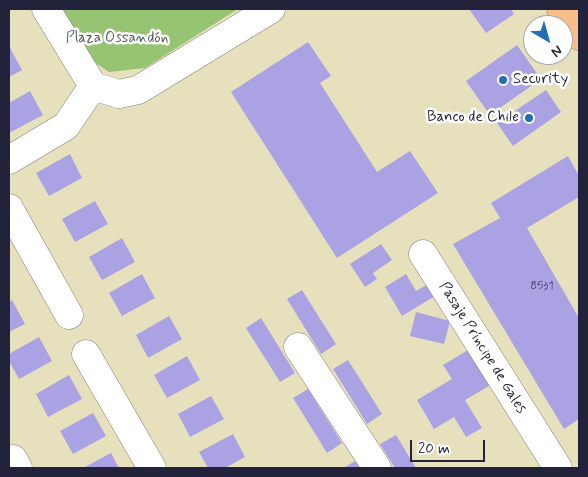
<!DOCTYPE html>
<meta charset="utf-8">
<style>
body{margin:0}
#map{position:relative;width:588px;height:477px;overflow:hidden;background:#e7e0bd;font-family:Mynerve,sans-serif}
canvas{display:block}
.frame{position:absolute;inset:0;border:10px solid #22223b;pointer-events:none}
.north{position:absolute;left:523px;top:15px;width:50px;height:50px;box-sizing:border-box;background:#fff;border:1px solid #a7a7b1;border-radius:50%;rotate:142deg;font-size:14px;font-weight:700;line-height:20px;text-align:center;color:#22223b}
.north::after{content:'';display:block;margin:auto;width:18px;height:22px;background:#1f6fb2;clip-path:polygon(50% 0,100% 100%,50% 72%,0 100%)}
.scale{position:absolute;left:410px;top:440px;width:75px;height:22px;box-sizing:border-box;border:2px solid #22223b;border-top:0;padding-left:6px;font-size:15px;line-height:18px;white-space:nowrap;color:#22223b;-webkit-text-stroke:4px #fff;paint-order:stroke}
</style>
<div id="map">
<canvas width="588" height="477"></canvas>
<div class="frame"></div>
<div class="north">N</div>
<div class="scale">20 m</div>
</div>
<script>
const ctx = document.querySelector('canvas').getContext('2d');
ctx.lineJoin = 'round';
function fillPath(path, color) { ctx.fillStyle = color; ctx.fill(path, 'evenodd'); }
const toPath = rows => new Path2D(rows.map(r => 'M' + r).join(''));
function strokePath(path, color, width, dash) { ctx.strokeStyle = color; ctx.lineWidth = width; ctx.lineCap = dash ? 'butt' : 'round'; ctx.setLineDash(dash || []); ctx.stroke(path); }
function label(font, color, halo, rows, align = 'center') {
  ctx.font = font + ' Mynerve,sans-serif'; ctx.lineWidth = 5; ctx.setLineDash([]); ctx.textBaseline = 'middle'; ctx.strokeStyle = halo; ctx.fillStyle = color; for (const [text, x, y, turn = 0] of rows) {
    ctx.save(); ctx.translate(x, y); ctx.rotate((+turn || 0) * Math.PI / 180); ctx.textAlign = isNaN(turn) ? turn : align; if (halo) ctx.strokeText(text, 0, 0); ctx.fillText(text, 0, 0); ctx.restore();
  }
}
fillPath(toPath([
 [62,9,238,9,145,68,109,72,85,56]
]), '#96c473');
fillPath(toPath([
 [469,9,511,9,514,14,486,33],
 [308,42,331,76,320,83,377,172,410,151,438,193,337,258,231,92],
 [517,45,541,79,490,115,466,81],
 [9,46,22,70,9,77],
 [546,90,561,112,513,146,497,123],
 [30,91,43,115,9,133,9,103],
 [70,154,82,178,49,196,36,173],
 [568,156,579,176,579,197,527,228,579,318,579,419,564,429,453,244,500,218,491,203],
 [95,201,108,224,75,242,62,219],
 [122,238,135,262,102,280,89,257],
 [381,244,392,260,373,273,377,279,365,287,350,264],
 [142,274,155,298,122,316,109,293],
 [406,274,416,291,433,281,440,293,402,316,385,287],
 [302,290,336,344,321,354,287,299],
 [12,300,25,324,9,332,9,302],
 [416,312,450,321,444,344,410,336],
 [169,316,182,339,148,358,136,335],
 [261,318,295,373,280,382,246,328],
 [39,337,52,361,19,379,9,361,9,354],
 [473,347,494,383,465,400,482,428,466,437,454,417,434,429,417,400,452,379,443,365],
 [187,356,200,380,167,398,154,375],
 [348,360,382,414,367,424,333,369],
 [69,375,82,399,48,417,36,394],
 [308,389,342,443,327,453,293,398],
 [211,396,224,419,190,437,178,414],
 [93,413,106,436,73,454,60,431],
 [233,434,245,457,225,468,208,468,199,452],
 [396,435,416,468,395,468,380,444],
 [111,453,119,468,83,468],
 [355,461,360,468,344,468]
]), '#aba2e3');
const minor = toPath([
 [46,9,93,86,119,94,138,90,271,9],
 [9,160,66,126,93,86],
 [9,208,69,315],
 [423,254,558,468],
 [298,347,377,468],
 [86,354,152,468],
 [13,459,18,468]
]);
const major = toPath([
 [561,9,579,36]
]);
strokePath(minor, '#84817c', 29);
strokePath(major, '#84817c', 29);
strokePath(minor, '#fff', 28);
strokePath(major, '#f8bd88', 28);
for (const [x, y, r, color] of [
 [503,80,5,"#1f6fb2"],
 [529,118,5,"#1f6fb2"]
]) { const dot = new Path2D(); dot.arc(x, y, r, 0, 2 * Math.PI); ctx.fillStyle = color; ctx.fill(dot); strokePath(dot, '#fff', 2); }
label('12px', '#444265', null, [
 ["8531",542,286]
]);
label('15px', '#4b5b4f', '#fff', [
 ["Plaza Ossandón",117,39]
]);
label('15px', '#22223b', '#fff', [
 ["Security",513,80],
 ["Banco de Chile",519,118,"right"]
], 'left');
label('15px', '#22223b', '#fff', [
 ["Pasaje Príncipe de Gales",482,348,58]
]);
</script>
